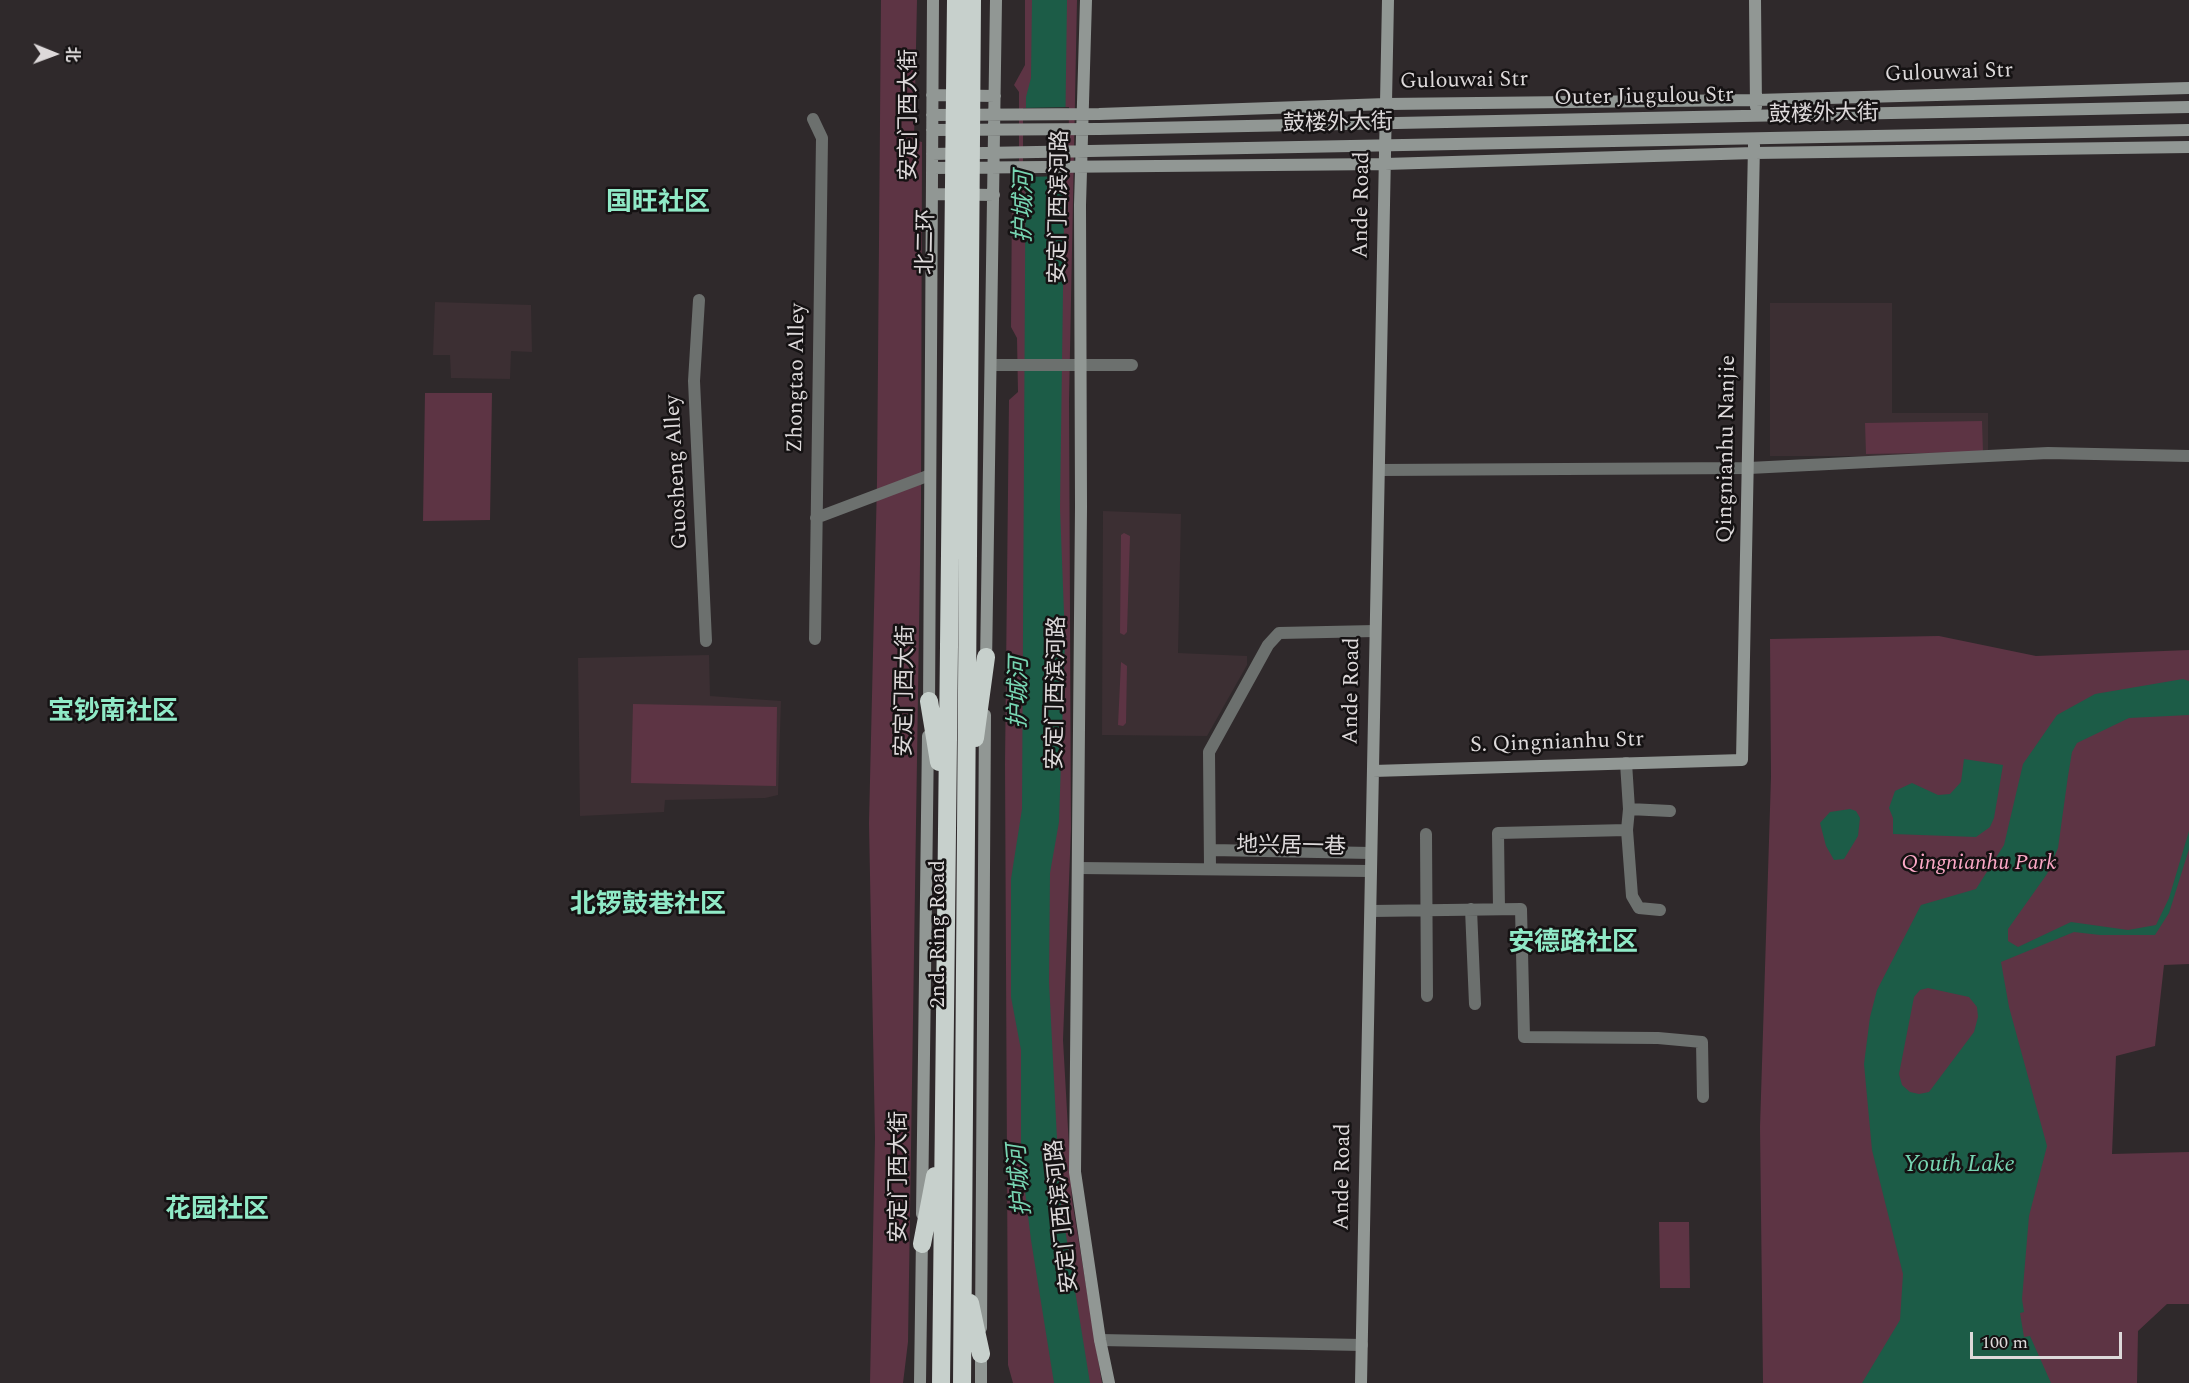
<!DOCTYPE html>
<meta charset="utf-8">
<style>
body{margin:0}
#map{position:relative;width:2189px;height:1383px;overflow:hidden;background:#2f292b;font-family:Spectral,"Noto Sans SC",serif}
canvas{display:block}
.north{position:absolute;left:24px;top:24px;width:60px;height:60px;-webkit-text-stroke:4px #151213;paint-order:stroke;rotate:91deg;font-size:16px;font-weight:700;line-height:24px;text-align:center;color:#ddd9da}
.north::after{content:'';display:block;margin:auto;width:21px;height:27px;background:#ddd9da;clip-path:polygon(50% 0,100% 100%,50% 72%,0 100%)}
.scale{position:absolute;left:1970px;top:1332px;width:152px;height:27px;box-sizing:border-box;border:3px solid #ddd9da;border-top:0;padding-left:8px;font-size:18px;line-height:21px;white-space:nowrap;color:#ddd9da;-webkit-text-stroke:4px #151213;paint-order:stroke}
</style>
<div id="map">
<canvas width="2189" height="1383"></canvas>
<div class="north">北</div>
<div class="scale">100 m</div>
</div>
<script>
const ctx = document.querySelector('canvas').getContext('2d');
ctx.lineJoin = 'round';
function fillPath(path, color) { ctx.fillStyle = color; ctx.fill(path, 'evenodd'); }
const toPath = rows => new Path2D(rows.map(r => 'M' + r).join(''));
function strokePath(path, color, width, dash) { ctx.strokeStyle = color; ctx.lineWidth = width; ctx.lineCap = dash ? 'butt' : 'round'; ctx.setLineDash(dash || []); ctx.stroke(path); }
function label(font, color, halo, rows, align = 'center') {
  ctx.font = font + ' Spectral,"Noto Sans SC",serif'; ctx.lineWidth = 5; ctx.setLineDash([]); ctx.textBaseline = 'middle'; ctx.strokeStyle = halo; ctx.fillStyle = color; for (const [text, x, y, turn = 0] of rows) {
    ctx.save(); ctx.translate(x, y); ctx.rotate((+turn || 0) * Math.PI / 180); ctx.textAlign = isNaN(turn) ? turn : align; if (halo) ctx.strokeText(text, 0, 0); ctx.fillText(text, 0, 0); ctx.restore();
  }
}
fillPath(toPath([
 [435,302,531,305,532,352,511,351,510,379,451,378,450,355,433,355],
 [1770,303,1892,303,1892,413,1988,413,1988,456,1770,456],
 [1103,511,1181,514,1178,653,1247,656,1247,665,1207,736,1102,735],
 [709,655,710,696,781,701,778,795,765,798,665,800,664,812,580,816,578,658]
]), '#3c2f33');
fillPath(toPath([
 [881,0,917,0,914,140,922,142,921,500,908,1342,903,1383,870,1383,875,1138,869,823,877,482],
 [1025,0,1077,0,1069,400,1071,828,1063,1040,1072,1200,1102,1383,1013,1383,1008,1365,1005,764,1009,400,1018,392,1017,338,1011,327,1012,191,1019,179,1019,92,1014,85,1025,65],
 [425,393,492,393,490,520,423,521],
 [1982,421,1983,452,1866,454,1865,423],
 [1124,533,1130,536,1127,632,1124,635,1120,633,1121,535],
 [1939,636,2036,656,2189,650,2189,964,2164,965,2155,1046,2116,1056,2112,1154,2189,1152,2189,1304,2167,1304,2138,1331,2137,1383,1763,1383,1760,1127,1771,777,1770,639],
 [1121,662,1127,666,1126,723,1123,726,1118,725],
 [633,704,777,707,776,786,631,783],
 [1659,1222,1689,1222,1690,1288,1660,1288]
]), '#5d3444');
fillPath(toPath([
 [1032,0,1067,0,1060,508,1065,640,1059,822,1050,873,1049,982,1060,1198,1090,1383,1054,1383,1031,1240,1021,1158,1021,1050,1011,997,1011,879,1022,809,1026,97,1031,78],
 [2183,679,2189,681,2189,715,2129,718,2077,743,2072,752,2068,776,2058,848,2047,874,2008,929,2008,941,2018,947,2071,922,2128,930,2156,925,2169,898,2189,831,2189,849,2169,913,2155,935,2100,935,2074,932,2001,962,2009,1007,2047,1146,2029,1216,2022,1299,2024,1312,2020,1313,2024,1337,2030,1336,2051,1383,1862,1383,1900,1320,1903,1274,1872,1150,1864,1064,1870,1017,1877,990,1921,905,1976,889,2004,845,2023,764,2057,715,2095,694],
 [1928,988,1969,997,1977,1007,1978,1017,1974,1032,1929,1092,1919,1094,1910,1092,1902,1085,1899,1074,1914,997,1920,990],
 [1964,759,2003,765,1994,818,1990,827,1976,837,1893,834,1893,818,1889,808,1895,791,1912,783,1938,795,1950,794,1961,782],
 [1850,809,1856,811,1860,818,1858,836,1844,859,1834,860,1826,846,1820,823,1830,812]
]), '#1c5c47');
fillPath(toPath([
 [1069,107,1068,176,1023,177,1023,108]
]), '#2f292b');
strokePath(toPath([
 [813,119,822,138,815,639],
 [699,300,694,381,706,641],
 [991,365,1132,365],
 [1379,470,1749,468,2048,453,2189,456],
 [816,518,930,475],
 [1626,763,1629,809],
 [1627,830,1629,809,1670,811],
 [1426,834,1427,996],
 [1211,850,1371,853],
 [1078,868,1371,871],
 [1210,868,1209,752,1268,645,1279,633,1375,631],
 [1471,909,1475,1004],
 [1499,909,1498,833,1627,830,1632,896,1639,908,1660,910],
 [1371,911,1521,909,1524,1037,1658,1038,1702,1042,1703,1097],
 [1100,1340,1362,1345]
]), '#6c706e', 12);
strokePath(toPath([
 [1086,0,1080,205,1081,507,1075,1172,1100,1340,1109,1383],
 [1755,0,1756,107],
 [932,95,995,96],
 [932,115,1099,114,1386,104,1756,100,2189,88],
 [932,130,1099,129,2189,107],
 [932,154,2189,130],
 [932,168,1385,164,1754,153,2189,147],
 [932,194,994,195],
 [986,665,996,0],
 [929,707,933,0],
 [1373,771,1742,760,1754,145],
 [922,1214,928,736],
 [981,1328,985,715],
 [981,1348,981,1383],
 [920,1383,922,1237],
 [1361,1383,1388,0]
]), '#919794', 12);
strokePath(toPath([
 [929,701,939,762],
 [975,738,986,657],
 [922,1244,935,1176],
 [970,1303,981,1354],
 [941,1383,956,0],
 [962,1383,972,0]
]), '#c7d0cc', 18);
label('22px', '#ddd9da', '#151213', [
 ["Gulouwai Str",1949,74,-2],
 ["Gulouwai Str",1464,82,-1],
 ["Outer Jiugulou Str",1644,98,-1],
 ["安定门西大街",911,115,-90],
 ["鼓楼外大街",1824,116,-1],
 ["鼓楼外大街",1338,125,-1],
 ["Ande Road",1363,205,-89],
 ["安定门西滨河路",1061,207,-89],
 ["北二环",928,242,-89],
 ["Zhongtao Alley",798,378,-89],
 ["Qingnianhu Nanjie",1728,449,-89],
 ["Guosheng Alley",678,472,-93],
 ["安定门西大街",907,691,-89],
 ["Ande Road",1353,691,-89],
 ["安定门西滨河路",1058,693,-89],
 ["S. Qingnianhu Str",1557,744,-2],
 ["地兴居一巷",1291,848,1],
 ["2nd. Ring Road",940,934,-90],
 ["安定门西大街",901,1177,-90],
 ["Ande Road",1344,1177,-89],
 ["安定门西滨河路",1064,1216,-96]
]);
label('italic 22px', '#fba8c6', '#151213', [
 ["Qingnianhu Park",1979,865]
]);
label('italic 24px', '#77d5b2', '#151213', [
 ["护城河",1026,207,-89],
 ["护城河",1021,693,-89],
 ["Youth Lake",1959,1166],
 ["护城河",1022,1180,-95]
]);
label('bold 26px', '#90eac7', '#151213', [
 ["国旺社区",658,205],
 ["宝钞南社区",113,714],
 ["北锣鼓巷社区",648,907],
 ["安德路社区",1573,945],
 ["花园社区",217,1212]
]);
</script>
